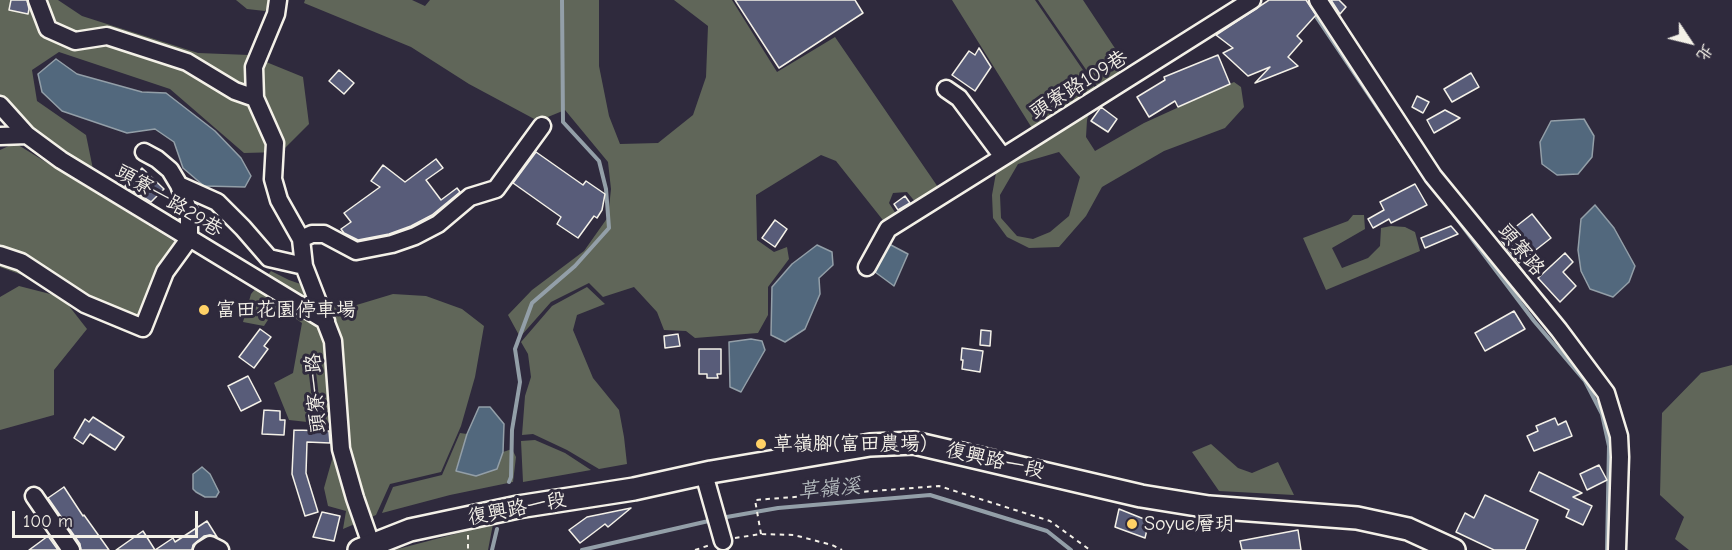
<!DOCTYPE html>
<meta charset="utf-8">
<style>
body{margin:0}
#map{position:relative;width:1732px;height:550px;overflow:hidden;background:#2f2a3d;font-family:"Comic Neue","LXGW WenKai TC",sans-serif}
canvas{display:block}
.north{position:absolute;left:1660px;top:12px;width:60px;height:60px;-webkit-text-stroke:4px #2f2a3d;paint-order:stroke;rotate:125deg;font-size:16px;font-weight:700;line-height:24px;text-align:center;color:#f4f1e8}
.north::after{content:'';display:block;margin:auto;width:21px;height:27px;background:#f4f1e8;clip-path:polygon(50% 0,100% 100%,50% 72%,0 100%)}
.scale{position:absolute;left:12px;top:511px;width:186px;height:27px;box-sizing:border-box;border:3px solid #f4f1e8;border-top:0;padding-left:8px;font-size:18px;line-height:21px;white-space:nowrap;color:#f4f1e8;-webkit-text-stroke:4px #2f2a3d;paint-order:stroke}
</style>
<div id="map">
<canvas width="1732" height="550"></canvas>
<div class="north">北</div>
<div class="scale">100 m</div>
</div>
<script>
const ctx = document.querySelector('canvas').getContext('2d');
ctx.lineJoin = 'round';
function fillPath(path, color) { ctx.fillStyle = color; ctx.fill(path, 'evenodd'); }
const toPath = rows => new Path2D(rows.map(r => 'M' + r).join(''));
function strokePath(path, color, width, dash) { ctx.strokeStyle = color; ctx.lineWidth = width; ctx.lineCap = dash ? 'butt' : 'round'; ctx.setLineDash(dash || []); ctx.stroke(path); }
function label(font, color, halo, rows, align = 'center') {
  ctx.font = font + ' "Comic Neue","LXGW WenKai TC",sans-serif'; ctx.lineWidth = 6; ctx.setLineDash([]); ctx.textBaseline = 'middle'; ctx.strokeStyle = halo; ctx.fillStyle = color; for (const [text, x, y, turn = 0] of rows) {
    ctx.save(); ctx.translate(x, y); ctx.rotate((+turn || 0) * Math.PI / 180); ctx.textAlign = isNaN(turn) ? turn : align; if (halo) ctx.strokeText(text, 0, 0); ctx.fillText(text, 0, 0); ctx.restore();
  }
}
fillPath(toPath([
 [0,0,58,0,82,16,198,53,249,55,303,77,309,124,281,152,244,153,170,89,59,52,32,70,37,101,86,135,94,174,47,147,0,98],
 [236,0,272,0,265,11,247,9],
 [305,0,412,0,425,6,430,0,599,0,599,66,609,116,620,144,658,143,693,115,706,77,708,26,674,0,732,0,777,72,835,37,940,190,917,204,907,192,893,193,889,203,898,217,886,224,836,161,821,155,756,195,757,240,774,252,787,247,789,259,768,287,768,315,758,333,695,338,686,331,664,330,657,312,634,287,603,297,589,283,551,302,520,337,508,315,532,290,584,251,608,217,611,189,608,162,565,110,538,121,469,84,411,47,304,3],
 [952,0,1035,0,1096,89,1087,120,1086,137,1095,151,1144,123,1234,82,1241,87,1244,107,1225,128,1164,151,1102,187,1086,216,1059,247,1029,248,1007,237,993,218,992,195,996,173,1009,160,1040,141],
 [1059,152,1080,177,1069,216,1050,232,1033,239,1017,236,1001,218,1000,195,1018,164],
 [1038,0,1083,0,1128,68,1098,87],
 [15,143,177,243,137,327,80,296,0,267,0,150],
 [1353,215,1364,215,1365,229,1332,248,1342,268,1368,258,1380,246,1381,228,1391,226,1405,227,1415,232,1420,251,1326,290,1303,238,1348,221],
 [271,271,289,280,320,291,340,310,393,294,426,296,462,309,484,326,475,377,461,426,441,472,390,484,376,515,343,529,346,511,328,506,324,488,335,449,335,425,289,420,274,383,293,373,302,323,277,306,264,326,243,322,251,294],
 [19,286,62,297,87,329,54,370,54,415,0,430,0,297],
 [587,287,605,304,577,315,573,330,593,378,619,410,624,437,627,464,599,469,567,450,533,434,522,435,525,396,531,377,528,354,521,342,552,306],
 [1732,365,1732,550,1689,550,1675,539,1684,517,1660,495,1662,413,1701,373],
 [460,433,467,434,456,470,496,469,503,452,512,449,516,457,513,482,450,495,382,513,393,487,442,475],
 [535,440,565,453,591,470,523,482,521,441],
 [1211,444,1238,468,1252,473,1278,462,1294,495,1219,491,1192,452],
 [493,524,488,550,394,550]
]), '#606659');
const water = toPath([
 [56,59,77,74,142,92,166,93,215,131,241,158,251,176,245,187,204,186,183,168,174,142,155,129,127,133,62,111,42,92,38,74,56,59],
 [1584,119,1594,136,1592,157,1578,174,1557,175,1542,164,1540,142,1551,121,1584,119],
 [1595,205,1614,228,1635,266,1629,282,1613,297,1590,289,1581,271,1578,250,1581,219,1595,205],
 [889,244,908,254,894,286,875,272,889,244],
 [817,245,832,252,833,265,819,278,820,294,805,329,785,342,771,335,772,287,792,264,817,245],
 [751,339,762,341,765,350,741,392,730,387,729,342,751,339],
 [479,407,490,407,504,424,503,452,497,469,476,476,456,471,467,434,479,407],
 [202,467,210,474,219,492,216,497,205,497,196,492,193,489,193,474,202,467]
]);
fillPath(water, '#52687d');
strokePath(water, '#939fa8', 1.5);
strokePath(toPath([
 [1313,12,1416,165],
 [1448,207,1534,321,1585,381,1602,414,1609,446,1607,550],
 [509,482,511,477,512,430,520,382,515,349,532,303,575,266,609,228,606,189,599,161,563,122,562,0],
 [721,518,778,508,930,495,1047,531,1071,550],
 [492,550,497,529],
 [582,550,713,520]
]), '#939fa8', 4);
const building = toPath([
 [11,0,27,0,29,9,28,14,9,10,11,0],
 [735,0,855,0,863,13,779,68,735,0],
 [1269,0,1306,0,1316,15,1297,36,1302,41,1288,57,1298,66,1255,83,1270,67,1248,76,1223,53,1233,48,1216,35,1269,0],
 [1331,0,1339,0,1346,7,1340,14,1331,0],
 [979,48,991,67,975,91,952,75,969,51,975,55,979,48],
 [1218,55,1230,84,1178,107,1175,101,1149,117,1137,97,1165,80,1164,77,1218,55],
 [339,70,354,83,344,94,329,81,339,70],
 [1471,73,1479,87,1452,102,1444,89,1471,73],
 [1417,96,1429,102,1423,113,1412,107,1417,96],
 [1101,107,1117,119,1108,132,1091,121,1101,107],
 [1445,110,1460,118,1434,133,1427,120,1445,110],
 [536,152,583,185,586,181,605,194,602,210,597,218,594,216,578,238,557,224,561,217,513,183,536,152],
 [436,159,443,168,426,180,441,200,457,188,460,192,432,215,411,226,389,234,358,240,344,233,341,229,351,222,344,213,380,187,371,181,383,165,405,182,436,159],
 [142,168,164,189,151,202,125,186,142,168],
 [1415,184,1427,205,1391,223,1389,219,1373,228,1368,219,1384,210,1380,202,1415,184],
 [905,196,910,203,898,210,894,204,905,196],
 [1532,214,1551,238,1519,263,1500,239,1532,214],
 [775,220,787,229,775,247,762,238,775,220],
 [1451,226,1458,234,1425,248,1421,238,1451,226],
 [1565,253,1573,262,1563,272,1576,286,1560,302,1538,278,1565,253],
 [1514,311,1525,329,1485,351,1475,333,1514,311],
 [260,329,271,337,264,346,268,349,254,368,239,357,260,329],
 [981,330,991,331,990,346,980,345,981,330],
 [678,334,680,346,665,348,664,336,678,334],
 [962,348,983,351,980,372,962,369,963,360,961,360,962,348],
 [699,349,721,349,721,374,717,374,718,378,707,378,707,374,699,374,699,349],
 [248,376,261,401,241,411,228,386,248,376],
 [264,410,280,411,280,420,285,420,284,435,262,434,264,410],
 [93,417,124,437,115,450,90,434,83,444,74,438,85,419,89,422,93,417],
 [1555,418,1558,425,1566,421,1572,436,1534,451,1527,436,1538,431,1536,426,1555,418],
 [294,430,329,431,330,443,307,442,306,473,318,512,305,516,292,474,294,430],
 [1599,465,1607,480,1587,490,1580,474,1599,465],
 [1539,472,1582,493,1573,497,1592,506,1583,525,1566,517,1569,510,1530,491,1539,472],
 [64,487,83,516,84,515,109,550,81,550,80,544,48,498,64,487],
 [1485,495,1538,520,1525,550,1494,550,1456,532,1465,513,1474,518,1485,495],
 [631,508,608,527,605,524,580,543,569,530,587,517,631,508],
 [1119,509,1149,521,1145,538,1115,527,1119,509],
 [322,512,340,516,334,541,313,537,322,512],
 [207,521,217,537,210,535,204,536,193,545,192,550,116,550,143,531,155,550,173,538,175,542,207,521],
 [1298,530,1301,550,1242,550,1240,541,1298,530],
 [48,536,58,550,29,550,48,536]
]);
fillPath(building, '#585c79');
strokePath(building, '#f4f1e8', 1.5);
const minor = toPath([
 [37,0,48,29,75,41,107,36,187,62,235,91,255,98],
 [278,0,276,14,254,67,255,98,275,143,273,179,279,200,301,239],
 [1318,0,1433,176,1559,330,1606,393,1619,436,1620,457,1617,550],
 [946,89,959,98,1003,157,1252,0],
 [0,105,27,135,61,160,326,321],
 [0,136,27,135],
 [179,185,217,202,243,228,269,258,304,266],
 [0,255,21,262,85,304,143,328,165,272,189,239,189,212,179,185,170,170,157,159,144,152],
 [867,267,888,229,1003,157],
 [704,474,723,541],
 [34,496,71,550],
 [371,544,355,498,341,449,333,341,304,266,301,239,312,234,324,234,356,251,392,244,415,236,438,224,470,197,496,189,542,126],
 [202,550,210,545,220,550]
]);
const major = toPath([
 [359,550,410,530,518,507,634,489,711,472,870,445,914,443,1141,496,1209,507,1357,518,1408,529,1454,550]
]);
strokePath(minor, '#f4f1e8', 21);
strokePath(major, '#f4f1e8', 26);
strokePath(toPath([
 [761,534,755,500,939,486,1050,521,1090,550],
 [468,535,468,550],
 [735,538,761,534,794,535,832,545,842,550],
 [695,550,710,545]
]), '#f4f1e8', 2, [4.5, 4.5]);
strokePath(minor, '#2f2a3d', 16);
strokePath(major, '#2f2a3d', 21);
for (const [x, y, r, color] of [
 [204,310,6,"#ffd166"],
 [761,444,6,"#ffd166"],
 [1132,524,6,"#ffd166"]
]) { const dot = new Path2D(); dot.arc(x, y, r, 0, 2 * Math.PI); ctx.fillStyle = color; ctx.fill(dot); strokePath(dot, '#2f2a3d', 2); }
label('20px', '#f4f1e8', '#2f2a3d', [
 ["頭寮路109巷",1079,85,-32],
 ["頭寮一路29巷",169,201,31],
 ["頭寮路",1521,250,51],
 ["頭寮一路",316,393,-94],
 ["復興路一段",995,461,13],
 ["復興路一段",517,509,-11]
]);
label('20px', '#f4f1e8', '#2f2a3d', [
 ["富田花園停車場",216,310],
 ["草嶺腳(富田農場)",773,444],
 ["Soyue層玥",1144,524]
], 'left');
label('italic 21px', '#b3babd', '#2f2a3d', [
 ["草嶺溪",829,489,-5]
]);
</script>
